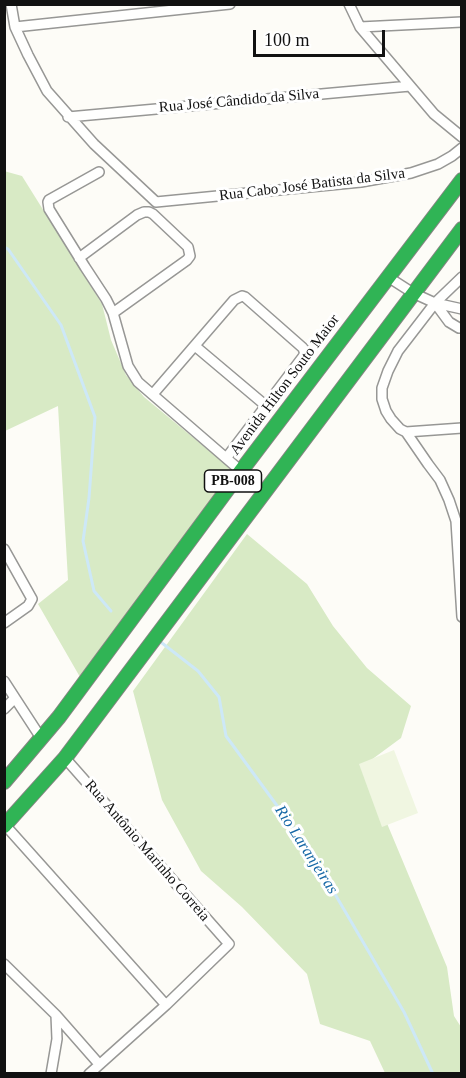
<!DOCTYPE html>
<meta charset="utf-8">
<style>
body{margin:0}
#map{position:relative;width:466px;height:1078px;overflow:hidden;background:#fdfcf7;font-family:"Times New Roman",serif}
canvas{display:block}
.frame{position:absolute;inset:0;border:6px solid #111;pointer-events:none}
.scale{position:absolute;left:253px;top:30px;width:132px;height:27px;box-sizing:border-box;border:3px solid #111;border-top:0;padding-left:8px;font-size:18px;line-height:21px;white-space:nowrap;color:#111;-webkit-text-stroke:4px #fff;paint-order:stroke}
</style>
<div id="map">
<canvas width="466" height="1078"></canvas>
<div class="frame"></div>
<div class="scale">100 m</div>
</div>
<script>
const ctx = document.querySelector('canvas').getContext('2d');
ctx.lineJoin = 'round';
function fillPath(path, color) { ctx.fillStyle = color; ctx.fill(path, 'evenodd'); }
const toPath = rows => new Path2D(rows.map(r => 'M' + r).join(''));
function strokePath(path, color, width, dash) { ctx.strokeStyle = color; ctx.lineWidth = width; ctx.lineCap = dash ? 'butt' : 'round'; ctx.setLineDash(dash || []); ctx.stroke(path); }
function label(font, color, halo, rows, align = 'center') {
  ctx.font = font + ' "Times New Roman",serif'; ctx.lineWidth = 6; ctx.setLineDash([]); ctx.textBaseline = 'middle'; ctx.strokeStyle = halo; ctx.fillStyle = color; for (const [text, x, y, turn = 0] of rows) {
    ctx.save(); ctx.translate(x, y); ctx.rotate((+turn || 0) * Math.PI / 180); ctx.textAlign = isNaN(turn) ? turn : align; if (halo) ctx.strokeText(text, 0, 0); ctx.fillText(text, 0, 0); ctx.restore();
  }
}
fillPath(toPath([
 [4,171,22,176,102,304,111,340,126,375,144,397,235,472,84,684,38,604,68,580,58,406,5,431],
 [247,534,307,584,333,626,367,668,411,706,401,738,363,766,447,967,454,1016,461,1027,461,1073,385,1073,370,1041,320,1024,307,974,242,907,201,871,162,800,133,691]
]), '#d8eac5');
fillPath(toPath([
 [394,750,418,813,382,827,359,764]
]), '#f0f6e1');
strokePath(toPath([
 [4,247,8,249,61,325,95,417,89,498,83,541,94,591,111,611],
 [162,643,198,671,219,697,226,736,308,848,404,1012,433,1074]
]), '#cde8f7', 3);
const street = toPath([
 [11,4,15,27,28,55,47,91,94,144,156,202,361,182,411,173,438,164,452,156,462,148],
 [349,4,360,27,434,114,462,137],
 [15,27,230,4],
 [360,27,462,22],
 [68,117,410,86],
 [99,172,49,200,48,202,49,209,85,267,106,299,113,313,128,366,138,382,241,471],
 [79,258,137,215,144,212,149,212,153,214,188,247,190,256,187,260,113,313],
 [388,277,413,293,435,303,449,322,459,328,462,328],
 [462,277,435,303,398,351,388,371,382,388,382,399,386,411,391,419,400,429,406,432,428,464,440,480,449,500,456,521,462,617],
 [435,303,462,309],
 [195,346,265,405],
 [153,394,234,300,242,296,245,297,303,348,305,354,227,457],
 [406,432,462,428],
 [4,549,32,599,28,606,4,623],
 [4,681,15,698,4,709],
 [15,698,41,738],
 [65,758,229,944,166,1005,89,1074],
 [5,825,166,1005],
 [4,964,56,1015,99,1064],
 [51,1074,57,1039,56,1015]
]);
const fast = toPath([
 [4,782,59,717,241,471,462,180],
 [4,826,65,758,462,229]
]);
strokePath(street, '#979795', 12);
strokePath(fast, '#858482', 16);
strokePath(street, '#fffffe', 9);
strokePath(fast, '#30b455', 14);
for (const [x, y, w] of [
 [233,481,57]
]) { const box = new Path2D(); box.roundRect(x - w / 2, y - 11, w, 22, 4.5); ctx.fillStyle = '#fff'; ctx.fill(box); strokePath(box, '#111', 1.5); }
label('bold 14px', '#111', null, [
 ["PB-008",233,481]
]);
label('15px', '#111', '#fff', [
 ["Rua José Cândido da Silva",239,101,-5],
 ["Rua Cabo José Batista da Silva",312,185,-7],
 ["Avenida Hilton Souto Maior",285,385,-53],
 ["Rua Antônio Marinho Correia",147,851,49]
]);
label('italic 16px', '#1768a6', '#fff', [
 ["Rio Laranjeiras",306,850,57]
]);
</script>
